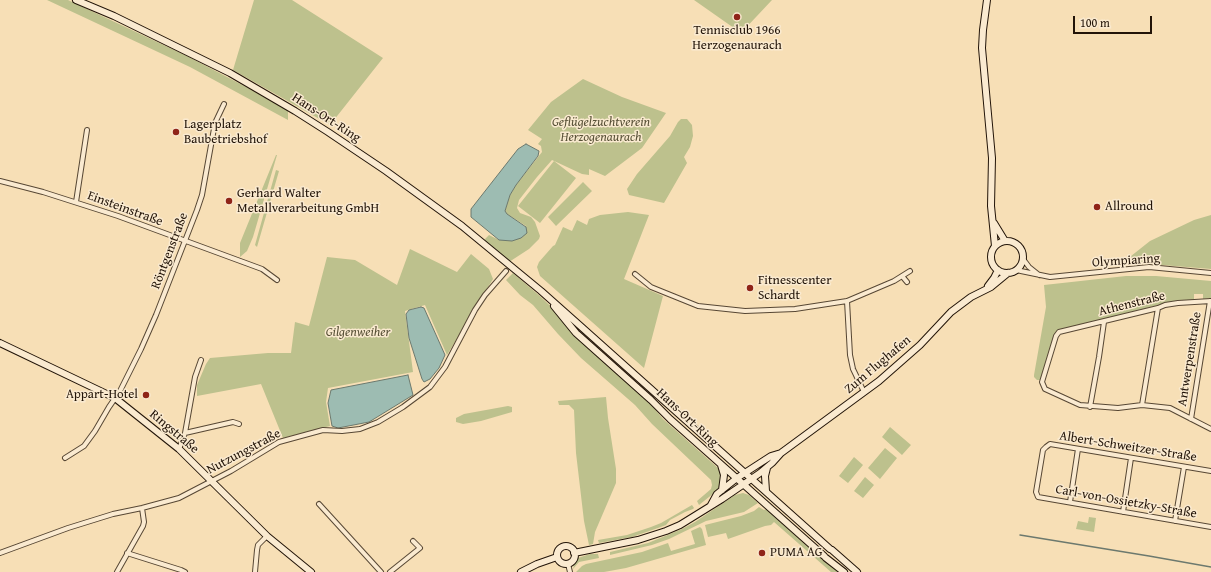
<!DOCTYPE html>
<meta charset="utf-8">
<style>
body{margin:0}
#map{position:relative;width:1211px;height:572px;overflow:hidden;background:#f7dfb6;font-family:"Gentium Book Plus",serif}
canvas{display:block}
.scale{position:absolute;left:1073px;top:16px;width:79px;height:18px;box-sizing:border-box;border:2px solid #221408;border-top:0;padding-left:5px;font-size:12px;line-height:14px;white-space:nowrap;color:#221408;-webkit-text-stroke:3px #faead0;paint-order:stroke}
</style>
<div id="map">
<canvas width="1211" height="572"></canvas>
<div class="scale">100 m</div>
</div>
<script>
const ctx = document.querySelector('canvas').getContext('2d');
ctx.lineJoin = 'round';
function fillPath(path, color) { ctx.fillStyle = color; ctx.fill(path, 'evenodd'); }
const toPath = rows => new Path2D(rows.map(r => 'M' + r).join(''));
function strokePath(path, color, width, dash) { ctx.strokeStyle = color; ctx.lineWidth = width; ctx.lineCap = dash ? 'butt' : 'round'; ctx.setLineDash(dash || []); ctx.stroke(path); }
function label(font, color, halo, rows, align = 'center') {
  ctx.font = font + ' "Gentium Book Plus",serif'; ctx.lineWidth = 3; ctx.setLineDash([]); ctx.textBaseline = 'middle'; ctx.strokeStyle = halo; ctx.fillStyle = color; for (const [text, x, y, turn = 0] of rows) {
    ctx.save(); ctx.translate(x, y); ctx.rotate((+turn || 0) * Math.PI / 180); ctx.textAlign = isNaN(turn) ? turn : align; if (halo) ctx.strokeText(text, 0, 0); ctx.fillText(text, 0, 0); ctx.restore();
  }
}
fillPath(toPath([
 [47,0,68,0,187,56,250,89,288,111,288,120,190,67],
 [254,0,292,0,383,58,330,125,233,70],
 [694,0,772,0,741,33],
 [583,79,622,97,666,113,642,148,605,176,589,169,589,175,582,174,552,160,537,177,519,200,517,208,520,213,531,217,535,222,540,236,539,239,529,249,509,262,483,241,489,235,499,240,526,226,507,214,505,211,510,195,516,185,542,152,541,146,538,144,542,139,528,130,551,102],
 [681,119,687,119,692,125,693,136,690,147,684,157,687,163,664,203,629,195,627,189,637,174,670,136,678,122],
 [276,155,277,155,253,237,247,251,240,257,240,243],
 [554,161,576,178,540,223,518,206],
 [276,170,279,171,257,247,255,245],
 [583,182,592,191,556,226,548,217],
 [628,212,649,215,624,279,663,296,644,368,540,276,537,267,539,262,553,246,555,245,563,227,572,231,577,220,587,225,589,219,600,215],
 [1211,215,1211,269,1150,264,1121,264,1150,241,1194,220],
 [410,249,457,272,471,254,489,269,493,279,447,355,425,305,405,311,413,372,328,388,326,402,330,426,283,438,261,384,197,396,197,385,206,364,210,358,268,353,291,353,295,322,309,326,327,257,355,260,397,285],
 [513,273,541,297,649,402,663,419,718,468,722,476,721,485,719,489,699,505,697,501,711,489,712,485,711,480,652,424,635,405,581,358,558,334,533,305,520,295,506,280],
 [1126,276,1156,276,1211,281,1211,298,1203,299,1203,294,1194,294,1194,300,1174,301,1059,330,1054,336,1040,380,1037,380,1034,377,1034,375,1046,307,1044,285],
 [606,397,608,418,616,469,616,483,595,532,593,544,589,545,584,521,576,453,574,410,569,405,559,405,558,401],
 [508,406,512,407,512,412,481,421,463,424,456,422,456,418,464,414],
 [890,427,911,445,902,455,882,437],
 [885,448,897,458,880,479,868,468],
 [854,457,863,465,848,483,839,476],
 [865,477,874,485,863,498,854,491],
 [743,493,749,495,758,503,744,512,706,521,669,539,652,545,610,555,610,552,648,543,682,529,695,522,735,495],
 [692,505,694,508,693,509,685,512,670,520,666,525,658,528,632,537,599,543,598,540,627,535,651,527,661,523],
 [759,507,764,510,767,509,839,572,831,572,774,522,771,525,765,526,728,539,726,533,708,537,705,525,741,516,754,511],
 [1089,517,1096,518,1094,532,1076,529,1078,521,1088,523],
 [700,527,702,529,706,545,626,568,604,572,576,572,582,566,586,564,642,552,668,543,671,551,695,544,691,531],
 [590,554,598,554,599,558,579,562,573,569,575,562,578,558]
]), '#bdc18d');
const water = toPath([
 [526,144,539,151,538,156,516,185,510,195,505,211,507,214,526,227,527,233,521,238,512,241,499,240,471,217,471,209,518,149,526,144],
 [421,307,424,308,445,355,439,368,430,379,424,382,422,379,409,338,406,314,409,310,421,307],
 [408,375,413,395,369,422,338,428,332,426,328,403,331,390,408,375]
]);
fillPath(water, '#9dbcb2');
strokePath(water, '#6c796e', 1);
strokePath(toPath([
 [1020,535,1149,556,1211,567]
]), '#6c796e', 1.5);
const street = toPath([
 [0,181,43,192,118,216,262,269,277,280],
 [76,202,87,130],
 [1023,259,1029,267,1039,275],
 [1016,270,1050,277,1149,267,1211,273],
 [635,274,651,287,698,306,745,311,795,309,847,301,850,355,853,369,864,392],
 [902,276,907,282],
 [847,301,894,281,910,271],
 [1211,301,1178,303,1165,305,1158,308,1059,332,1056,336,1042,382,1045,389,1080,405,1118,408,1142,405,1170,408,1211,429],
 [1142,405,1158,308],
 [1090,407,1099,357,1104,322],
 [1191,419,1210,301],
 [185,433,233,422,239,424],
 [179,449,185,433,195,377,201,360],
 [65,458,84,446,95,431,109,407,120,391,141,349,156,315,197,210,202,195,215,123,224,104],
 [1211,471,1050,444,1046,447,1043,450,1036,492,1038,497,1211,527],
 [1070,502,1078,449],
 [319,504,381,572],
 [1123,512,1131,458],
 [1175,521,1184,467],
 [0,553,68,528,113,514,142,508,179,498,231,471,279,442,323,430,342,431,360,429,378,422,403,407,430,387,445,367,475,310,485,295,506,271],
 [127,553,181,570,185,572],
 [568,564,570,572],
 [117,572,143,526,144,522,142,508],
 [255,572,257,550,258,545,267,536],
 [390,572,420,548,413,541]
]);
const secondary = toPath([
 [76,0,114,16,230,73,295,111,328,132,386,171,462,226,541,291,577,323,830,549],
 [987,0,983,30,982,48,992,158,991,206,995,246],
 [994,223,1005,241],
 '991 257a16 16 0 1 1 32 0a16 16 0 1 1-32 0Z',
 [988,286,994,278,998,270],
 [554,306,576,333,651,400,670,419,824,556],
 [0,343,115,398,179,449,267,536,311,572],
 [721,465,724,475,722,490],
 [766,491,765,476,767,468],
 [711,505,717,494,737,478,771,456,781,453,879,381,920,345,951,312,971,297,991,287,1008,273],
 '557 555a9 9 0 1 1 18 0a9 9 0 1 1-18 0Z',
 [832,550,857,572],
 [574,553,638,540,666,531,680,525,722,499,760,473,772,463,781,453],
 [826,558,844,572],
 [521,572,537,564,557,557]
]);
strokePath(street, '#574734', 6);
strokePath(secondary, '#221408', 8);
strokePath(street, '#faead0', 4);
strokePath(secondary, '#faead0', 6);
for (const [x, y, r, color] of [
 [737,17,4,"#8f2418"],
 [176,132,4,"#8f2418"],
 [229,201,4,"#8f2418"],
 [1097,207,4,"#8f2418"],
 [750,288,4,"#8f2418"],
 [146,395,4,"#8f2418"],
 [762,553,4,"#8f2418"]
]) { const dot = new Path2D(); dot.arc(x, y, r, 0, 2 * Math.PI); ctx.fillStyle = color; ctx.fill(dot); strokePath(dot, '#faead0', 1.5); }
label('13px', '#221408', '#faead0', [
 ["Tennisclub 1966",737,31,"center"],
 ["Herzogenaurach",737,46,"center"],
 ["Lagerplatz",184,125],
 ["Baubetriebshof",184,140],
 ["Gerhard Walter",237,194],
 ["Metallverarbeitung GmbH",237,209],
 ["Allround",1105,207],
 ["Fitnesscenter",758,281],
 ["Schardt",758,296],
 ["Appart-Hotel",138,395,"right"],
 ["PUMA AG",770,553]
], 'left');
label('13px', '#221408', '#faead0', [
 ["Hans-Ort-Ring",326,118,33],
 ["Einsteinstraße",125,209,20],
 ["Röntgenstraße",170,251,-69],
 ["Olympiaring",1126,261,-4],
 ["Athenstraße",1132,304,-14],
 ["Antwerpenstraße",1190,359,-81],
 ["Zum Flughafen",878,365,-40],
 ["Hans-Ort-Ring",687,418,43],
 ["Ringstraße",174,432,40],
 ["Albert-Schweitzer-Straße",1128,447,9],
 ["Nutzungstraße",244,452,-28],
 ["Carl-von-Ossietzky-Straße",1126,502,10]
]);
label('italic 13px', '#585137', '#faead0', [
 ["Geflügelzuchtverein",601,123],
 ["Herzogenaurach",601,138],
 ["Gilgenweiher",358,333]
]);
</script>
